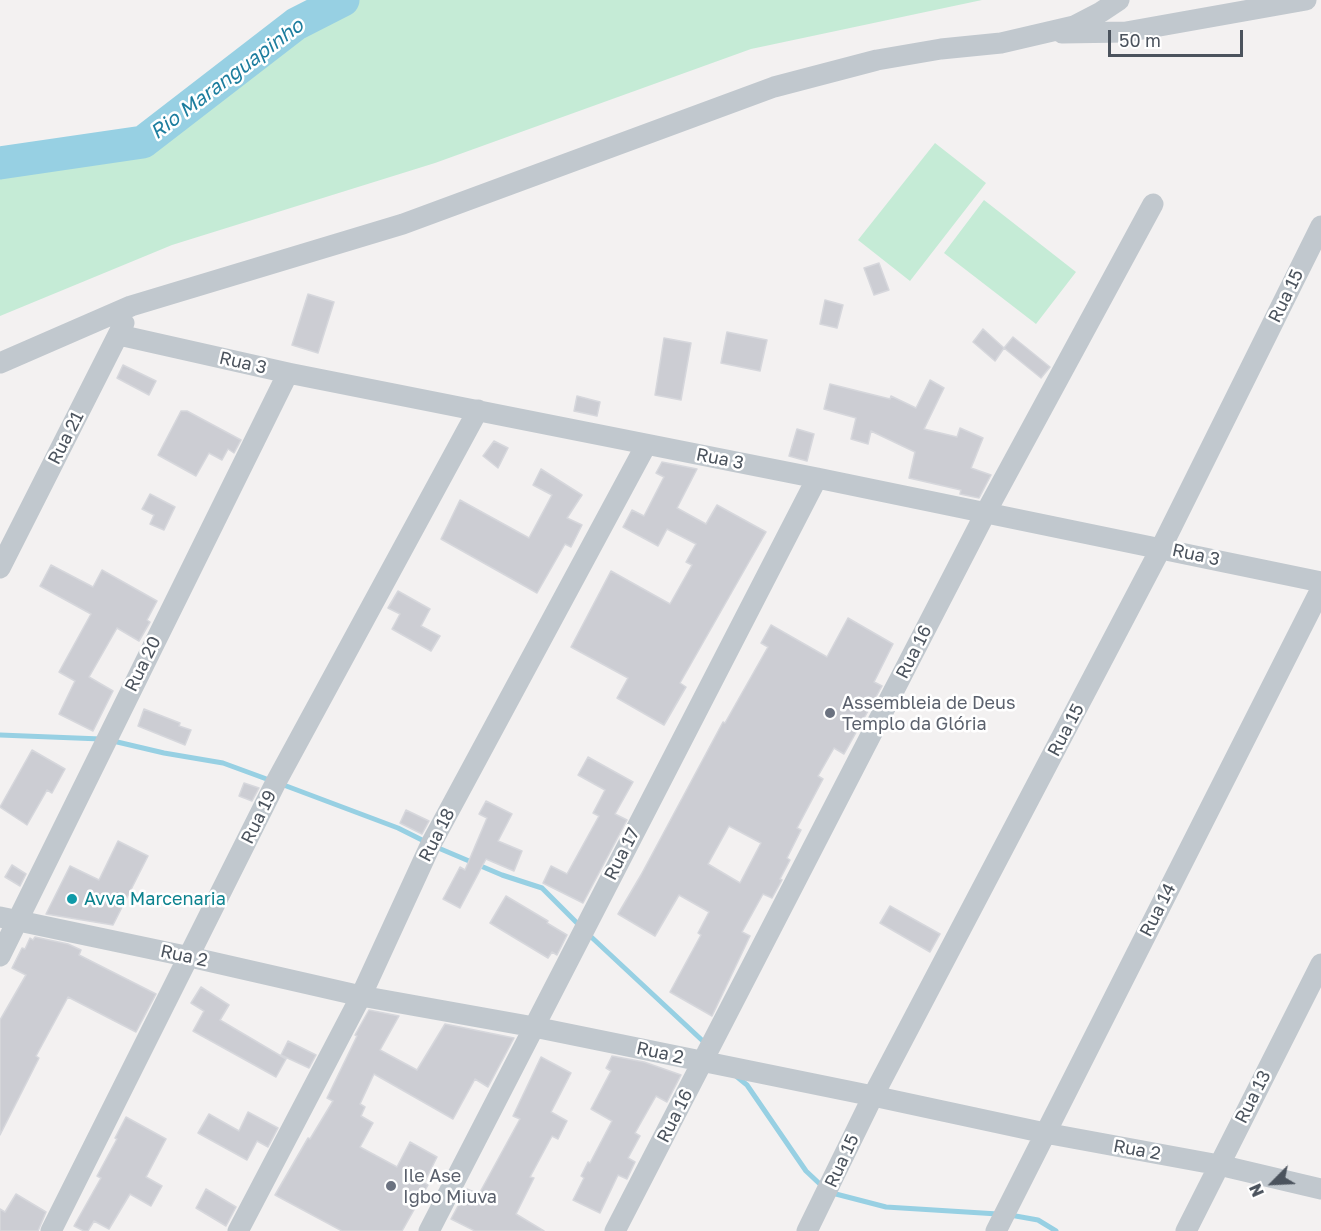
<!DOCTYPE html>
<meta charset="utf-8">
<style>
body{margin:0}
#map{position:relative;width:1321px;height:1231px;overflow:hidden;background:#f3f1f1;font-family:"Golos Text",sans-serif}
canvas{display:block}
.north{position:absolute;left:1243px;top:1153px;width:60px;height:60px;-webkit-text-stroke:4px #fff;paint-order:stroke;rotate:246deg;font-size:16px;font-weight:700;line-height:24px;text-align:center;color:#4b535d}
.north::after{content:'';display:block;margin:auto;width:21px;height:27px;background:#4b535d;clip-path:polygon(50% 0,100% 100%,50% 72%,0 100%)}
.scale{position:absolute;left:1108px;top:30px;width:135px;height:27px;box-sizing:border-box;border:3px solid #4b535d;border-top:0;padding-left:8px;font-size:18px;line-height:21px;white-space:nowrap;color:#4b535d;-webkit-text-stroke:4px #fff;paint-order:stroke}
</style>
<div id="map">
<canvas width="1321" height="1231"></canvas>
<div class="north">N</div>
<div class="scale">50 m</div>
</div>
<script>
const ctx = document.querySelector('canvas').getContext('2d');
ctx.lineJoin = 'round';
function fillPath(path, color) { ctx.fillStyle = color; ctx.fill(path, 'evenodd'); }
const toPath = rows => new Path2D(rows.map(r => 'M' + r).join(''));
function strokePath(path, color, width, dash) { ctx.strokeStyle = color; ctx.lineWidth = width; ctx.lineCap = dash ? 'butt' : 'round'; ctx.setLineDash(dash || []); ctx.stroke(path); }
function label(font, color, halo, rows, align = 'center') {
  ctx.font = font + ' "Golos Text",sans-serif'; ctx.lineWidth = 5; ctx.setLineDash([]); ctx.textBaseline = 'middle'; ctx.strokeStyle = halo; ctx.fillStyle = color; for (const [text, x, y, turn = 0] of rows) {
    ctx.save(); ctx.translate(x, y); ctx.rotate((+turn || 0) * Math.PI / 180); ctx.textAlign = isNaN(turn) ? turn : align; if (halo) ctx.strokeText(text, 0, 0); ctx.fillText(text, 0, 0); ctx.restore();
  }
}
fillPath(toPath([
 [343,0,982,0,751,49,435,163,172,245,0,316,0,163,143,142,296,24],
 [935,143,986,183,910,281,858,240],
 [984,200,1076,272,1036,324,944,253]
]), '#c5ebd6');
strokePath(toPath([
 [0,735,101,739],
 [113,741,164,753,223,763,272,781],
 [281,784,398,828,428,843],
 [436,847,502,875,542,888,580,926],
 [587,933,705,1043],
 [736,1076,747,1085,806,1171,822,1186],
 [832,1193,886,1207,998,1214],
 [1010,1215,1038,1220,1056,1231]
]), '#97d0e3', 5);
strokePath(toPath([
 [0,163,143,142,296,24,343,0]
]), '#97d0e3', 33);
const building = toPath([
 [879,263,889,290,874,295,864,268,879,263],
 [308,294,334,302,318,353,292,345,308,294],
 [825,300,843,305,837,328,820,324,825,300],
 [983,329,1004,348,995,361,973,342,983,329],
 [727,332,767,340,760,371,721,363,727,332],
 [1013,337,1050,367,1041,378,1004,348,1013,337],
 [664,338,691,343,681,400,655,395,664,338],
 [123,365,156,381,149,395,117,378,123,365],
 [930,380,944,388,924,429,957,437,960,428,983,438,971,468,991,475,979,498,960,494,961,490,909,478,915,452,871,431,868,444,851,439,856,418,824,409,830,384,890,399,891,396,916,408,930,380],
 [577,396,600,402,597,416,574,411,577,396],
 [181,411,187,411,241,440,234,453,228,449,222,460,209,453,196,476,158,455,181,411],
 [797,429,814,434,807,461,789,456,797,429],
 [494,441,508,448,498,468,483,456,494,441],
 [662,462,697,469,677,508,706,524,717,505,766,532,680,683,686,687,664,725,617,698,628,678,571,647,611,571,670,604,692,565,686,562,696,544,667,529,658,546,623,527,632,510,644,516,664,477,656,473,662,462],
 [541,469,582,495,567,518,582,525,571,547,565,544,537,593,441,539,460,500,529,538,552,495,533,485,541,469],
 [150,494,175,507,164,530,150,524,154,515,142,509,150,494],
 [51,565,93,587,102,570,157,601,147,620,150,622,139,641,117,628,89,677,113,691,93,731,59,714,75,681,59,672,91,614,40,586,51,565],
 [398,591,430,609,421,626,440,636,431,651,392,629,400,614,388,608,398,591],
 [848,618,893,644,874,682,882,686,844,754,834,748,818,776,823,779,797,828,801,830,787,858,790,860,780,879,782,880,772,898,763,894,742,932,750,936,712,1016,670,992,701,935,698,933,709,912,679,895,655,936,618,914,641,875,723,722,725,723,768,647,761,643,771,625,827,657,848,618],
 [729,826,761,843,740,883,708,864,729,826],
 [144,709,180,723,179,726,191,730,185,745,138,726,144,709],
 [32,750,65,769,52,793,47,790,27,825,0,807,32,750],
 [588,757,633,782,615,814,627,820,583,903,543,883,551,866,567,874,599,816,593,813,605,790,578,775,588,757],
 [244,783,259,788,252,801,239,796,244,783],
 [486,801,512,814,498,841,522,851,514,871,486,859,460,908,443,899,460,867,465,870,487,818,479,814,486,801],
 [406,810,429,821,422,834,400,823,406,810],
 [118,841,148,856,113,925,46,914,70,866,99,880,118,841],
 [12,865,26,874,20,886,5,877,12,865],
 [506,896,548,921,547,923,567,935,557,955,552,952,548,958,490,923,506,896],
 [890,906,940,934,930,952,880,923,890,906],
 [35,937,68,944,81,950,79,955,156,994,136,1032,68,997,36,1056,39,1058,0,1135,0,1020,26,975,12,968,22,948,25,949,30,938,33,940,35,937],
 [201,987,229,1005,220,1020,286,1059,276,1077,193,1031,204,1011,191,1003,201,987],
 [369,1010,399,1016,380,1050,417,1070,445,1024,514,1038,488,1087,475,1079,453,1119,374,1074,360,1104,365,1107,361,1116,373,1123,360,1147,397,1167,410,1142,437,1157,424,1183,428,1185,402,1231,342,1231,275,1195,308,1138,310,1139,333,1101,327,1098,357,1036,355,1035,369,1010],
 [288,1041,316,1055,309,1068,281,1055,288,1041],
 [612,1056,644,1062,681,1075,667,1102,656,1096,635,1133,640,1136,628,1158,635,1162,627,1179,618,1175,600,1213,573,1200,584,1178,581,1176,588,1162,590,1163,612,1121,591,1109,611,1071,606,1068,612,1056],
 [541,1057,571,1073,551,1112,567,1121,558,1139,552,1136,530,1177,534,1178,516,1214,544,1231,475,1231,451,1219,467,1189,479,1194,520,1119,513,1116,541,1057],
 [248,1112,278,1128,268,1147,257,1141,247,1160,198,1133,209,1114,239,1131,248,1112],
 [126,1117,166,1139,146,1177,162,1186,151,1206,130,1194,109,1229,94,1221,88,1231,84,1231,74,1226,101,1178,97,1176,117,1139,115,1138,126,1117],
 [206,1189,236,1207,226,1226,196,1208,206,1189],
 [16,1194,46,1212,38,1231,0,1231,0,1209,5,1212,16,1194]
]);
fillPath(building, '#cccdd3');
strokePath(building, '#d6d7dc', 1.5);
strokePath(toPath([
 [1062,33,1126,32,1306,0],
 [119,335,288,373,817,478,1321,582],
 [0,363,131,306,403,224,774,87,877,60,941,49,1001,43,1074,26,1101,12,1119,0],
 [0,568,124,323],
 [0,917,190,957,361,996,534,1027,873,1096,1045,1133,1219,1165,1321,1189],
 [0,956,288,373],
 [51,1231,276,782,478,410],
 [238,1231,361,996,431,844,646,445],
 [429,1231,817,478],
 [615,1231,986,512,1153,204],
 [807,1231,873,1096,1161,548,1321,226],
 [996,1231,1321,589],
 [1186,1231,1321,964]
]), '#c1c8ce', 21);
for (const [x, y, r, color] of [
 [830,713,6,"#6b7280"],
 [72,899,6,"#0f9aa8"],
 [391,1186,6,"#6b7280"]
]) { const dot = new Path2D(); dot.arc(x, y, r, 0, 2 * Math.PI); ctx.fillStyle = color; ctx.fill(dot); strokePath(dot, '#fff', 2); }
label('18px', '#4b535d', '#fff', [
 ["Rua 15",1286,296,-64],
 ["Rua 3",243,363,13],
 ["Rua 21",66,438,-63],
 ["Rua 3",720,459,11],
 ["Rua 3",1196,555,12],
 ["Rua 16",914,652,-63],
 ["Rua 20",143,664,-64],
 ["Rua 15",1066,730,-62],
 ["Rua 19",259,817,-64],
 ["Rua 18",437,835,-63],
 ["Rua 17",622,854,-63],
 ["Rua 14",1158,910,-63],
 ["Rua 2",184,956,12],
 ["Rua 2",660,1053,12],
 ["Rua 13",1253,1097,-63],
 ["Rua 16",675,1116,-63],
 ["Rua 2",1137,1150,10],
 ["Rua 15",842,1161,-65]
]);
label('18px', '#5b616d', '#fff', [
 ["Assembleia de Deus",842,703],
 ["Templo da Glória",842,724],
 ["Ile Ase",403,1176],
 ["Igbo Miuva",403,1197]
], 'left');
label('18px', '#0d838f', '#fff', [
 ["Avva Marcenaria",84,899]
], 'left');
label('italic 20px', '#1c7d9e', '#fff', [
 ["Rio Maranguapinho",227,79,-37]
]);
</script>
